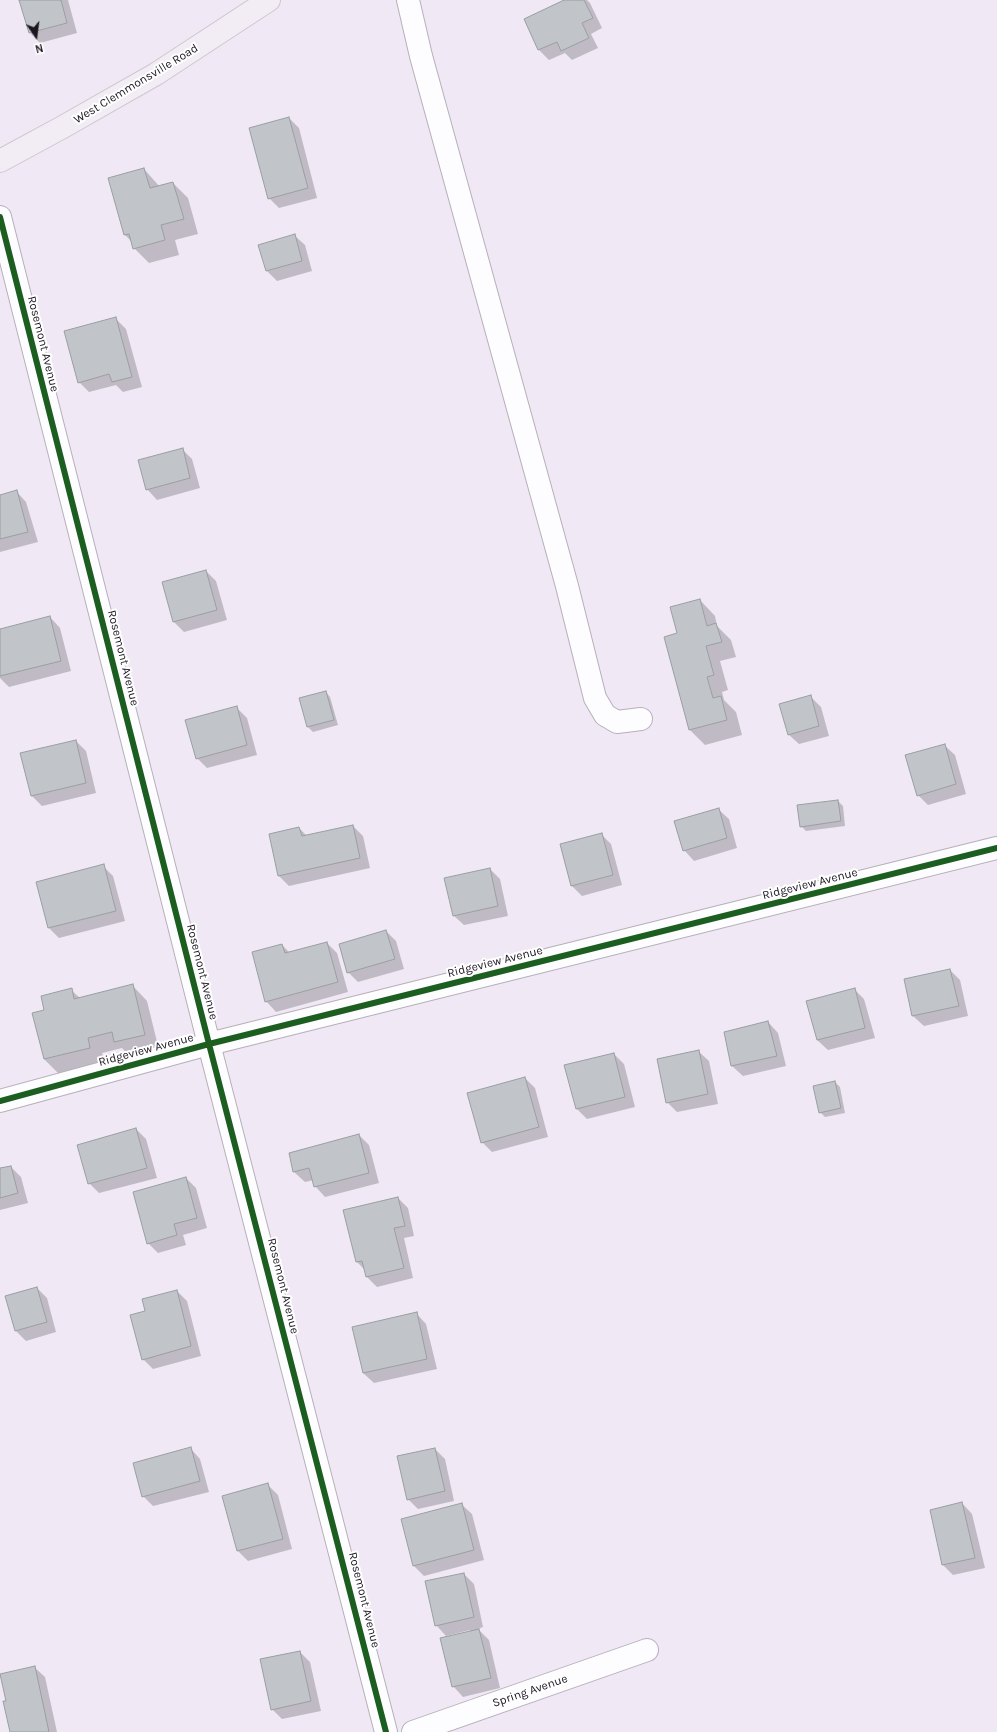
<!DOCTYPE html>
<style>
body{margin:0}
#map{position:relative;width:997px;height:1732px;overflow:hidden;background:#f0e9f5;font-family:Karla,sans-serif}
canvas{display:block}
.north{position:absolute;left:16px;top:16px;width:40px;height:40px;-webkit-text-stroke:3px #fff;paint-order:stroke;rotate:166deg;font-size:11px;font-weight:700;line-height:16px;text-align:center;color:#1b1520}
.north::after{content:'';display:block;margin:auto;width:14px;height:18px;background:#1b1520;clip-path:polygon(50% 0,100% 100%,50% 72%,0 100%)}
</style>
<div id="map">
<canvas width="997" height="1732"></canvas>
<div class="north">N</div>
</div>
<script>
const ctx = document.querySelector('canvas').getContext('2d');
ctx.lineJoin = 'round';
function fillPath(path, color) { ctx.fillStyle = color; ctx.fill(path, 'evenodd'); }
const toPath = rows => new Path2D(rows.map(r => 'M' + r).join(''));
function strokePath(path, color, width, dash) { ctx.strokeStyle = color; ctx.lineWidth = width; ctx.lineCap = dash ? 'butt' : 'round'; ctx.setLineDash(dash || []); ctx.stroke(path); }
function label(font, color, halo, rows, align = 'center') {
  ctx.font = font + ' Karla,sans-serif'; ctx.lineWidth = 4; ctx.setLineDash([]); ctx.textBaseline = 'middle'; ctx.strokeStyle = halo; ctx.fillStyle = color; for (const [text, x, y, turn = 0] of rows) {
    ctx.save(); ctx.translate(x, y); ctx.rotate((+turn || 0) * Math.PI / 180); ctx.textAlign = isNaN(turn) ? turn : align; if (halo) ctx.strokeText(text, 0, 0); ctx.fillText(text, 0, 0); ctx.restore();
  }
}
fillPath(toPath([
 [20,0,68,0,77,33,40,43,30,33],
 [566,0,587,0,590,3,602,28,591,34,598,48,572,60,565,53,549,60,539,50,525,19],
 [289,118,299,128,317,198,279,208,269,198],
 [144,169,160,187,173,183,188,198,198,234,175,240,179,255,149,263,134,248,133,243,125,235,109,179],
 [294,235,305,245,312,271,277,281,267,271,260,245],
 [116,319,126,329,142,387,123,392,116,385,89,392,79,382],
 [182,449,192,459,200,488,157,500,147,489],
 [16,491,26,502,38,542,0,552,0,496],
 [206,571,216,581,227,620,184,632,174,622],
 [700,600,715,616,717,626,731,640,736,657,720,661,728,690,722,692,724,700,736,712,742,735,705,745,690,730,678,634],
 [50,617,60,628,71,671,9,687,0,678,0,630],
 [326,692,330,697,338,725,313,732,308,727,301,699],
 [811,697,821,707,829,736,799,744,788,734],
 [237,708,247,718,257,755,207,768,197,758],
 [76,741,86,751,96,793,42,806,31,795],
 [944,745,955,755,966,794,928,805,918,795],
 [838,801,843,806,845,826,806,831,801,826],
 [718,809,729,819,737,848,694,861,684,850],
 [353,826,363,836,370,868,289,886,279,876,270,835,299,828,307,836],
 [601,834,611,844,622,885,582,896,572,886],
 [103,866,113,876,125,921,59,938,49,928,37,883],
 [490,869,500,879,508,916,464,925,453,915],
 [386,931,396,941,404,969,358,982,348,972],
 [327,943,337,953,348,992,276,1012,266,1001,282,945,290,953],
 [950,970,960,980,968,1016,924,1026,913,1016],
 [132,985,147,1001,159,1050,130,1057,122,1048,102,1053,105,1063,59,1074,44,1059,33,1014,45,1011,71,990,80,998],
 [854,989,864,999,875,1038,828,1050,817,1040,807,1002],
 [768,1022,778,1033,786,1066,743,1076,732,1066],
 [698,1051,709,1061,718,1104,677,1112,667,1102],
 [614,1054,624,1064,635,1107,587,1119,577,1109],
 [525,1078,535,1088,548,1137,492,1152,482,1142],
 [835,1082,840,1087,845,1113,825,1117,820,1112],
 [136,1129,146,1139,157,1178,99,1193,89,1183],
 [359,1135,369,1145,379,1183,325,1197,315,1186,314,1180,305,1182,294,1172,290,1153],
 [11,1167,21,1177,28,1203,0,1210,0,1169],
 [186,1178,196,1188,207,1228,183,1235,186,1245,158,1253,148,1243],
 [398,1198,408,1208,414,1236,404,1238,413,1278,377,1287,367,1277,365,1270,357,1262,344,1211],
 [37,1288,47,1298,56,1332,26,1341,16,1331],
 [177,1291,187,1301,201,1356,153,1369,143,1359],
 [416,1313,426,1324,437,1369,374,1383,363,1373,353,1328],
 [190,1448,200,1459,209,1492,153,1506,143,1496],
 [435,1449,445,1459,454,1501,418,1509,408,1499],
 [268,1485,278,1495,292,1549,248,1561,238,1551],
 [962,1503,972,1514,985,1568,953,1575,943,1565],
 [461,1504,472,1514,484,1560,424,1576,414,1566,402,1519],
 [464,1574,474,1584,483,1627,478,1629,489,1640,500,1688,463,1697,453,1686,470,1630,446,1636,436,1625],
 [300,1652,310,1662,321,1711,282,1719,272,1709],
 [34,1667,45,1677,57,1732,11,1732,7,1701]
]), '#0003');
const building = toPath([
 [19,0,61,0,67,23,29,33,19,0],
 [564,0,584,0,593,18,582,23,589,38,561,51,557,42,538,50,524,19,564,0],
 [289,117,308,188,268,199,249,128,289,117],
 [144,168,150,188,173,182,184,219,161,225,165,240,133,249,129,234,124,235,108,178,144,168],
 [295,234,302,261,266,271,258,245,295,234],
 [116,317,132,377,112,382,109,374,78,383,64,331,116,317],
 [183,448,190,478,146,490,138,460,183,448],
 [17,490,28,532,0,539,0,495,17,490],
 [206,570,217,610,173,622,162,582,206,570],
 [700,599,707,626,716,623,722,642,706,646,714,675,707,677,713,698,721,696,727,720,689,730,664,637,677,633,670,607,700,599],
 [50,616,61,661,0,676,0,629,50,616],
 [326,691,334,720,307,727,299,698,326,691],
 [811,695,819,726,788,735,779,704,811,695],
 [237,706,247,745,196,759,185,720,237,706],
 [76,740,86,783,31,796,20,753,76,740],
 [945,744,956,784,917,796,905,755,945,744],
 [838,800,841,821,800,827,797,805,838,800],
 [719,808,727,838,683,851,674,821,719,808],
 [353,825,360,858,278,876,269,834,299,827,302,836,353,825],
 [602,833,613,875,571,886,560,844,602,833],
 [104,864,116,911,48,928,36,882,104,864],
 [490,868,498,906,453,916,444,878,490,868],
 [386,930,395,959,347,973,339,944,386,930],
 [327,942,338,982,265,1002,252,952,282,944,285,953,327,942],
 [950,969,959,1006,912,1016,904,979,950,969],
 [133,984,145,1035,114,1042,112,1032,88,1038,90,1048,44,1059,32,1013,44,1010,41,996,72,988,74,999,133,984],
 [855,988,865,1028,817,1040,806,1001,855,988],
 [768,1021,777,1056,731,1066,724,1032,768,1021],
 [699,1050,708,1094,666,1103,657,1059,699,1050],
 [614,1053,625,1097,576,1109,564,1065,614,1053],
 [525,1077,539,1127,481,1143,467,1093,525,1077],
 [835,1081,841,1108,819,1113,813,1086,835,1081],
 [136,1128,147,1168,88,1184,77,1145,136,1128],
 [359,1134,369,1173,314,1187,309,1168,293,1172,289,1153,359,1134],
 [11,1166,18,1193,0,1198,0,1168,11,1166],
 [186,1177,197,1218,174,1224,177,1235,147,1244,133,1192,186,1177],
 [398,1197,405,1226,394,1228,404,1268,366,1277,362,1261,356,1262,343,1210,398,1197],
 [37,1287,47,1322,15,1331,5,1296,37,1287],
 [177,1290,191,1346,142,1360,130,1315,145,1311,142,1299,177,1290],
 [417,1312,427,1359,363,1373,352,1327,417,1312],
 [191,1447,200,1481,142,1497,133,1463,191,1447],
 [435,1448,445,1491,407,1500,397,1456,435,1448],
 [268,1483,283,1539,237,1551,222,1496,268,1483],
 [962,1502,975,1558,942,1565,930,1510,962,1502],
 [462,1503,474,1550,413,1566,401,1519,462,1503],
 [464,1573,474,1617,435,1626,425,1581,464,1573],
 [479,1629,491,1678,452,1687,440,1638,479,1629],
 [300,1651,311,1701,271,1710,260,1659,300,1651],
 [35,1666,49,1732,10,1732,3,1701,6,1701,0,1674,35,1666]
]);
fillPath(building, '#c1c5c9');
strokePath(building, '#999ea1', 1);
const minor = toPath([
 [408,0,421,56,567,586,595,698,605,715,617,722,641,719],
 [0,217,209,1044,386,1732],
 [0,1101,209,1044,997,848],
 [413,1732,647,1650]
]);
const major = toPath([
 [0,161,61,128,156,74,269,0]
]);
strokePath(minor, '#b6b0ba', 24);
strokePath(major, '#ccc8ce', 24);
strokePath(minor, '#fdfcfe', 22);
strokePath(major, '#f2edf5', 22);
strokePath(toPath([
 [0,217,209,1044,386,1732],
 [0,1101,209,1044,997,848]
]), '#1b5e20', 6);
label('12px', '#1b1520', '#fff', [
 ["West Clemmonsville Road",136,84,-31],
 ["Rosemont Avenue",43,344,76],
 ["Rosemont Avenue",123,658,76],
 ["Ridgeview Avenue",810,884,-14],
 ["Ridgeview Avenue",495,962,-14],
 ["Rosemont Avenue",202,972,76],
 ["Ridgeview Avenue",146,1050,-15],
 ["Rosemont Avenue",283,1286,76],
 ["Rosemont Avenue",364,1600,76],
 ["Spring Avenue",530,1691,-19]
]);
</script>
